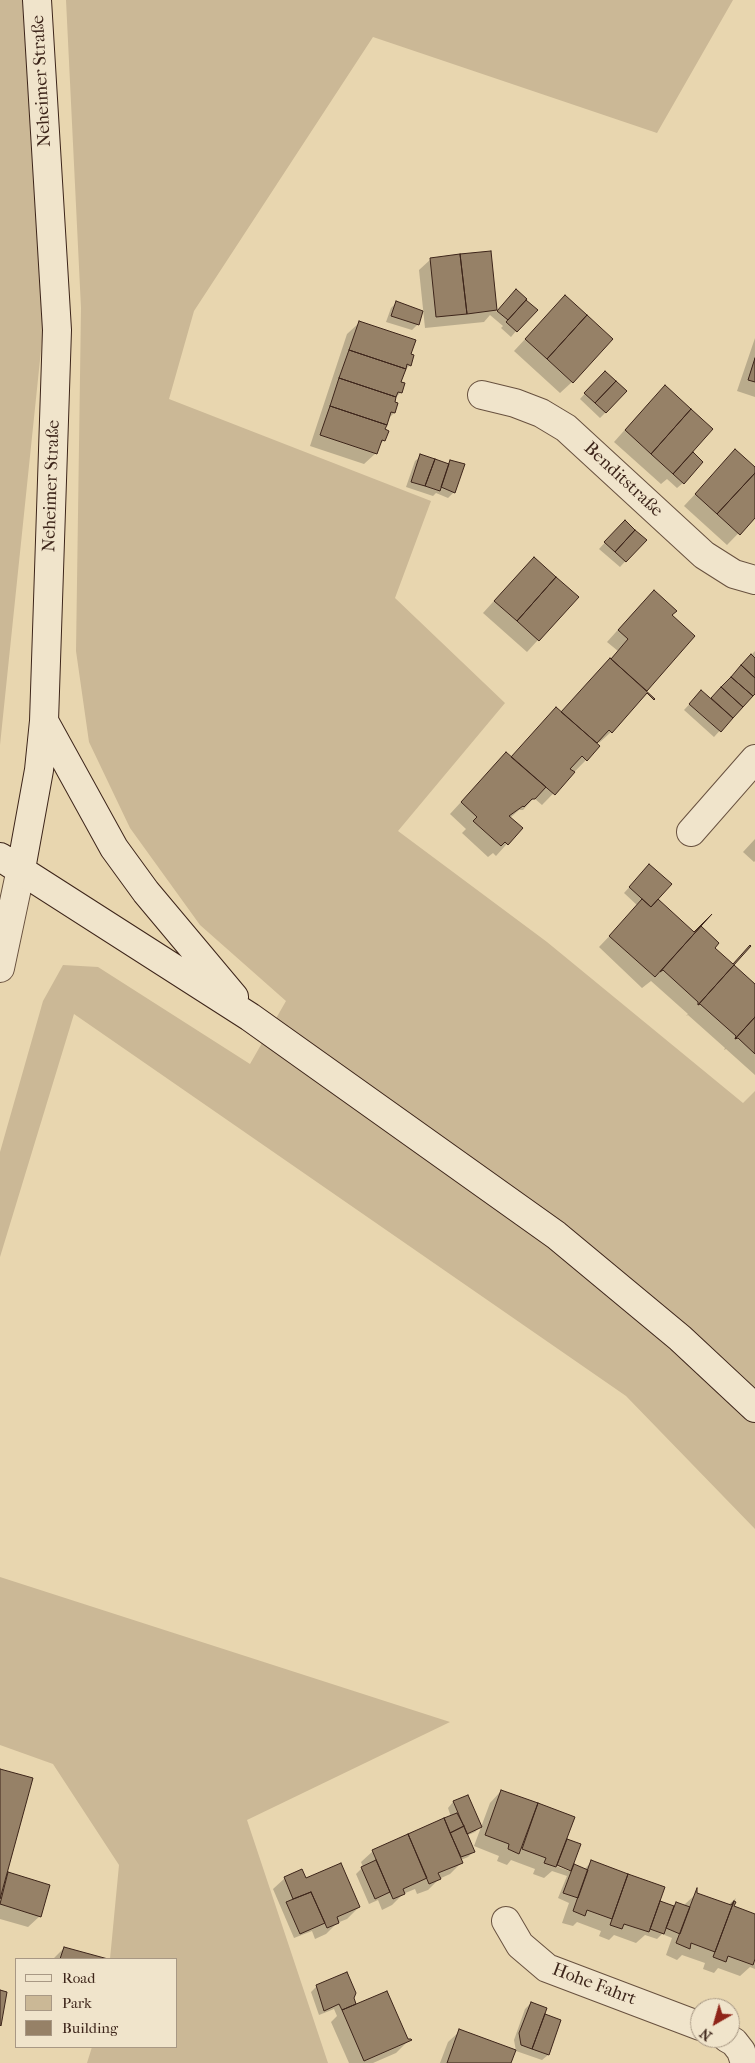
<!DOCTYPE html>
<meta charset="utf-8">
<style>
body{margin:0}
#map{position:relative;width:755px;height:2063px;overflow:hidden;background:#e8d6af;font-family:"IM FELL French Canon",serif}
canvas{display:block}
.legend{position:absolute;left:15px;top:1958px;width:162px;height:90px;box-sizing:border-box;background:#f0e4cb;border:1px solid #a89884;margin:0;padding:6px 9px;list-style:none;font-size:15px;color:#3d251a}
.legend li{display:flex;align-items:center;gap:10px;height:25px}
.legend b{width:25px;border:1px solid #a89884}
.north{position:absolute;left:690px;top:1998px;width:50px;height:50px;box-sizing:border-box;background:#f0e4cb;border:1px solid #a89884;border-radius:50%;rotate:218deg;font-size:14px;font-weight:700;line-height:20px;text-align:center;color:#3d251a}
.north::after{content:'';display:block;margin:auto;width:18px;height:22px;background:#8f2418;clip-path:polygon(50% 0,100% 100%,50% 72%,0 100%)}
</style>
<div id="map">
<canvas width="755" height="2063"></canvas>
<ul class="legend">
<li><b style="height:6px;background:#f0e4cb"></b>Road</li>
<li><b style="height:14px;background:#cbb896"></b>Park</li>
<li><b style="height:14px;background:#968167"></b>Building</li>
</ul>
<div class="north">N</div>
</div>
<script>
const ctx = document.querySelector('canvas').getContext('2d');
ctx.lineJoin = 'round';
function fillPath(path, color) { ctx.fillStyle = color; ctx.fill(path, 'evenodd'); }
const toPath = rows => new Path2D(rows.map(r => 'M' + r).join(''));
function strokePath(path, color, width, dash) { ctx.strokeStyle = color; ctx.lineWidth = width; ctx.lineCap = dash ? 'butt' : 'round'; ctx.setLineDash(dash || []); ctx.stroke(path); }
function label(font, color, halo, rows, align = 'center') {
  ctx.font = font + ' "IM FELL French Canon",serif'; ctx.lineWidth = 4.5; ctx.setLineDash([]); ctx.textBaseline = 'middle'; ctx.strokeStyle = halo; ctx.fillStyle = color; for (const [text, x, y, turn = 0] of rows) {
    ctx.save(); ctx.translate(x, y); ctx.rotate((+turn || 0) * Math.PI / 180); ctx.textAlign = isNaN(turn) ? turn : align; if (halo) ctx.strokeText(text, 0, 0); ctx.fillText(text, 0, 0); ctx.restore();
  }
}
fillPath(toPath([
 [0,0,25,0,43,331,0,745],
 [66,0,733,0,657,133,373,37,194,311,169,399,431,501,395,598,505,703,398,831,547,942,743,1103,755,1091,755,1529,626,1396,74,1014,0,1257,0,1152,43,1001,63,965,98,967,250,1064,286,1001,200,925,130,828,89,742,76,651,81,308],
 [0,1577,450,1722,247,1820,328,2063,87,2063,92,2047,176,2047,176,1959,110,1959,119,1865,53,1764,0,1745]
]), '#cbb896');
fillPath(toPath([
 [489,252,496,312,511,296,516,331,511,337,501,328,503,326,490,315,484,322,425,328,419,270,431,259],
 [565,296,572,382,560,393,514,351],
 [396,303,418,324,412,330,386,322,391,308],
 [359,323,409,355,410,365,404,371,400,383,400,393,395,398,393,403,397,404,394,413,388,419,384,430,384,440,378,447,376,453,364,464,310,446,347,334],
 [755,338,755,397,737,391],
 [599,378,606,412,600,418,580,399],
 [653,398,688,458,683,483,677,488,667,479,661,484,614,442],
 [421,456,448,464,451,462,454,492,448,498,436,493,433,496,406,487,415,461],
 [724,463,755,469,755,516,727,545,684,506],
 [619,527,645,540,620,567,599,549],
 [522,570,577,597,527,652,483,613],
 [642,603,670,615,694,636,611,732,599,743,597,741,595,743,586,760,542,805,534,798,523,810,519,810,510,818,521,828,496,856,493,853,488,857,462,833,466,829,450,814,495,765,511,758,561,713,599,672,618,651,607,642],
 [755,651,755,692,714,737,684,710,696,697,711,700],
 [755,839,755,861,754,862,743,852],
 [644,871,650,906,713,948,755,986,755,1075,726,1049,724,1050,725,1048,688,1015,686,1016,688,1014,651,981,642,988,599,947,638,906,624,893],
 [0,1771,5,1877,8,1874,40,1916,28,1927,0,1919],
 [501,1791,573,1817,564,1844,567,1840,572,1865,584,1870,591,1862,663,1888,658,1902,673,1907,676,1903,684,1905,696,1894,728,1905,736,1898,732,1907,755,1915,755,1969,750,1967,740,1976,718,1968,714,1973,703,1969,705,1963,682,1955,677,1960,666,1955,672,1938,662,1934,657,1939,645,1935,636,1943,614,1935,609,1940,599,1936,601,1931,577,1922,573,1926,562,1923,569,1903,558,1898,567,1876,552,1871,544,1878,533,1874,535,1869,511,1860,507,1865,497,1861,499,1856,474,1846,490,1803],
 [552,1862,569,1868,569,1871,551,1864],
 [467,1796,480,1827,475,1832,466,1836,473,1852,468,1857,461,1860,462,1862,450,1874,439,1879,428,1890,417,1894,415,1889,403,1894,392,1905,382,1910,378,1900,369,1904,356,1874,363,1867,361,1862,373,1851,451,1817,448,1808,453,1802],
 [285,1878,359,1907,347,1919,337,1923,326,1934,315,1939,312,1931,294,1938,273,1889],
 [64,1948,103,1959,53,1959],
 [317,1986,352,1997,356,2005,408,2041,396,2053,373,2063,349,2063,331,2022,337,2016,334,2009,319,2015,311,1992],
 [531,2003,543,2015,560,2021,548,2055,542,2060,516,2051,514,2040,525,2009],
 [460,2031,510,2063,440,2063,448,2042]
]), '#0003');
const building = toPath([
 [491,251,497,310,467,314,460,254,491,251],
 [460,254,467,314,436,317,430,258,460,254],
 [516,289,527,299,508,320,497,311,516,289],
 [565,295,587,315,547,359,525,339,565,295],
 [526,300,538,310,517,332,506,322,526,300],
 [396,301,423,311,419,325,391,316,396,301],
 [587,315,613,339,573,383,547,359,587,315],
 [359,321,416,340,411,354,414,355,411,366,407,364,406,369,349,350,359,321],
 [349,350,406,369,401,382,405,383,402,393,398,392,396,397,339,378,349,350],
 [755,358,755,382,748,380,755,358],
 [605,371,616,381,595,403,584,393,605,371],
 [339,378,396,397,395,402,398,403,395,413,391,412,387,425,330,406,339,378],
 [616,381,627,391,606,413,595,403,616,381],
 [665,385,691,409,651,454,625,430,665,385],
 [330,406,387,425,385,429,389,431,385,441,382,440,377,454,320,435,330,406],
 [691,409,713,429,673,474,651,454,691,409],
 [735,449,755,467,755,473,717,514,695,494,735,449],
 [693,452,703,462,684,484,673,474,693,452],
 [420,454,435,459,425,486,411,482,420,454],
 [435,459,449,464,440,491,425,486,435,459],
 [450,460,465,464,455,493,441,487,450,460],
 [755,473,755,518,740,535,717,514,755,473],
 [625,520,635,530,615,552,604,542,625,520],
 [635,530,647,540,626,562,615,552,635,530],
 [534,557,556,577,517,621,494,601,534,557],
 [556,577,579,597,539,641,517,621,556,577],
 [654,590,677,611,672,615,695,636,647,691,611,659,628,639,618,630,654,590],
 [751,654,755,658,755,678,741,665,751,654],
 [610,658,655,699,654,700,647,693,612,733,609,730,597,743,561,712,610,658],
 [741,665,755,678,755,694,753,696,731,677,741,665],
 [731,677,753,696,743,707,721,687,731,677],
 [721,687,743,707,733,718,711,698,721,687],
 [701,690,733,718,721,732,689,704,701,690],
 [556,707,600,746,587,761,582,756,570,769,575,772,555,795,511,757,556,707],
 [506,752,546,787,535,799,532,799,524,807,523,806,509,816,523,828,508,845,505,842,501,846,473,821,477,817,461,802,506,752],
 [649,864,672,884,651,907,629,887,649,864],
 [642,899,651,907,658,899,694,932,712,914,655,977,609,936,642,899],
 [701,926,719,943,715,948,733,964,750,945,751,946,698,1005,698,1002,663,970,660,972,701,926],
 [734,965,755,984,755,1017,735,1039,736,1036,700,1004,698,1005,734,965],
 [755,1017,755,1054,738,1038,735,1039,755,1017],
 [0,1769,33,1778,0,1899,0,1769],
 [501,1790,538,1803,519,1854,508,1849,509,1844,485,1835,501,1790],
 [468,1795,482,1827,467,1834,453,1801,468,1795],
 [538,1803,575,1817,556,1867,544,1863,546,1858,522,1849,538,1803],
 [457,1813,464,1826,450,1833,444,1818,457,1813],
 [444,1818,463,1863,438,1873,441,1879,429,1884,408,1834,444,1818],
 [464,1826,475,1852,461,1857,450,1833,464,1826],
 [408,1834,427,1878,403,1889,405,1894,393,1899,372,1850,408,1834],
 [567,1839,581,1844,571,1871,557,1865,567,1839],
 [376,1860,390,1892,375,1899,361,1867,376,1860],
 [591,1860,628,1874,612,1919,587,1910,585,1916,573,1911,591,1860],
 [341,1863,360,1907,337,1917,339,1923,327,1928,311,1892,293,1899,284,1877,302,1869,306,1878,341,1863],
 [574,1864,588,1870,578,1898,563,1893,574,1864],
 [8,1872,50,1885,41,1917,0,1904,8,1872],
 [628,1874,665,1887,649,1932,624,1924,622,1929,610,1925,628,1874],
 [697,1888,697,1893,731,1905,734,1901,715,1952,691,1943,690,1949,676,1943,697,1888],
 [311,1892,325,1923,300,1934,286,1902,311,1892],
 [660,1901,674,1906,664,1934,650,1929,660,1901],
 [734,1901,736,1902,734,1906,755,1914,755,1959,753,1965,728,1956,726,1962,713,1957,734,1901],
 [676,1902,690,1907,680,1934,666,1928,676,1902],
 [64,1947,108,1959,60,1959,64,1947],
 [347,1972,356,1993,354,1998,356,2004,342,2010,339,2004,324,2011,316,1985,347,1972],
 [0,1990,7,1992,1,2026,0,2025,0,1990],
 [387,1991,408,2039,411,2039,412,2040,364,2061,342,2010,387,1991],
 [531,2002,547,2008,532,2049,521,2045,519,2033,531,2002],
 [545,2014,561,2020,549,2055,532,2049,545,2014],
 [459,2029,516,2050,511,2063,447,2063,459,2029]
]);
fillPath(building, '#968167');
strokePath(building, '#3d251a', 1);
const minor = toPath([
 [482,395,515,403,541,413,566,428,704,555,734,574,755,580],
 [691,832,755,759],
 [0,968,21,869],
 [506,1921,520,1945,547,1968,700,2026],
 [727,2038,734,2042,741,2051,745,2063]
]);
const secondary = toPath([
 [44,721,114,848,146,892,234,997],
 [0,857,250,1017,556,1235,680,1338,755,1408],
 [21,869,39,770,44,721,57,330,37,0]
]);
strokePath(minor, '#68513f', 30);
strokePath(secondary, '#3d251a', 30);
strokePath(minor, '#f0e4cb', 28);
strokePath(secondary, '#f0e4cb', 28);
label('18px', '#3d251a', '#f0e4cb', [
 ["Neheimer Straße",42,81,-93],
 ["Benditstraße",623,480,43],
 ["Neheimer Straße",52,486,-88],
 ["Hohe Fahrt",594,1985,21]
]);
</script>
